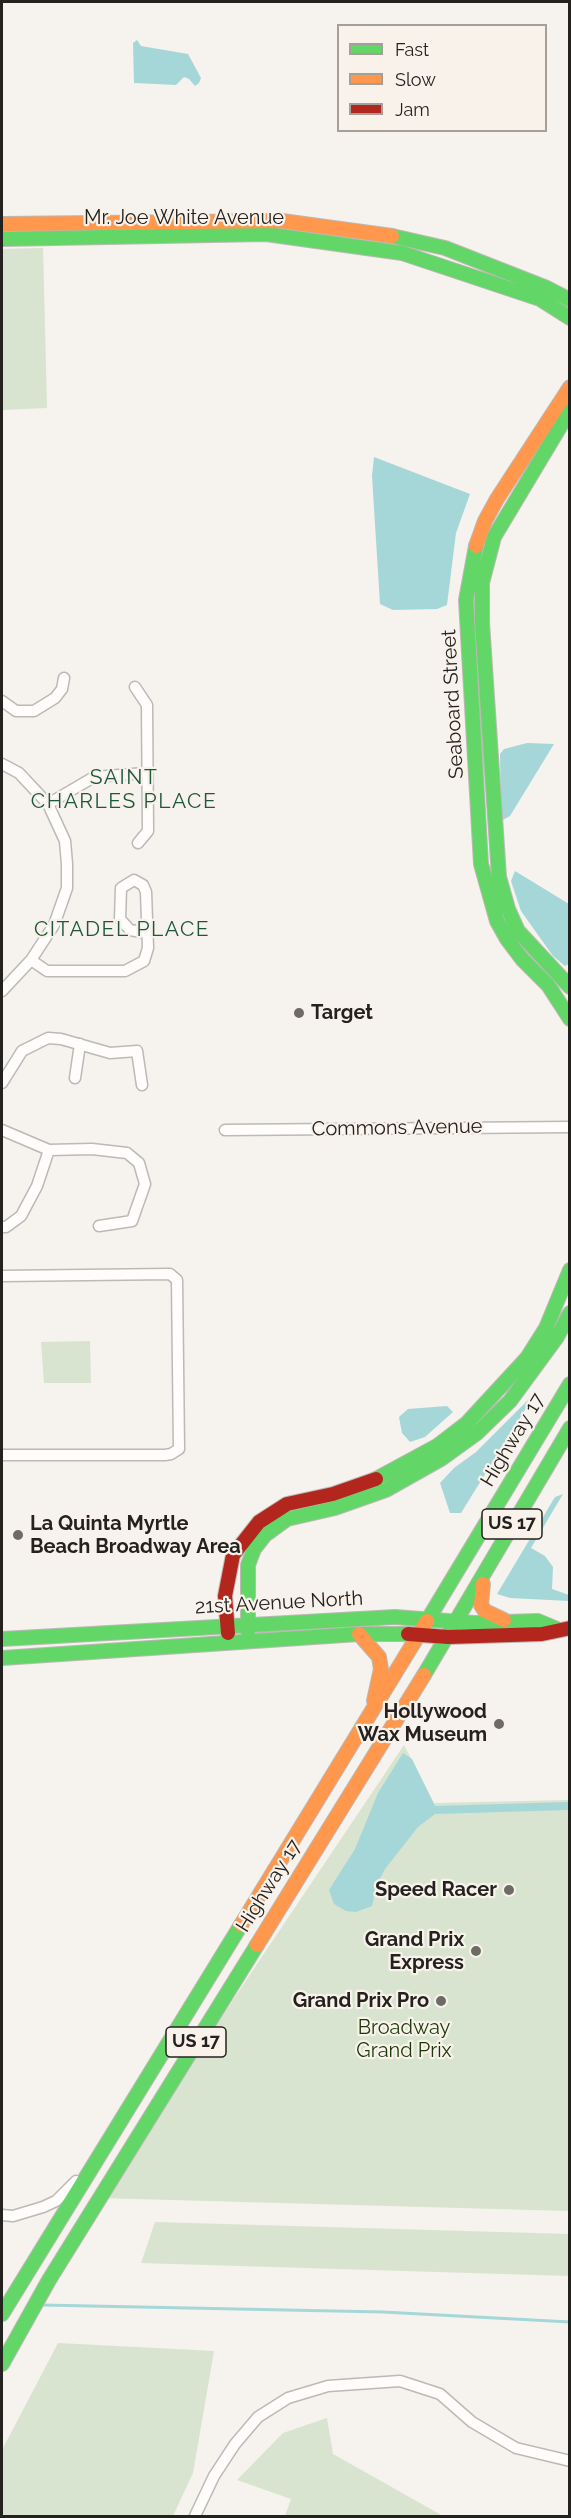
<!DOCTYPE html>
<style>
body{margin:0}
#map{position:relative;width:571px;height:2518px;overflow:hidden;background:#f6f2ee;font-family:Raleway,sans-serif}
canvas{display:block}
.frame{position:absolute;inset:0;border:3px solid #24221f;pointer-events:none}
.legend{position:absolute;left:337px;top:24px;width:210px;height:108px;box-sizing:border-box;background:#f9f2eb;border:2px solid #a49f99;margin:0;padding:8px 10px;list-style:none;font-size:18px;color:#24221f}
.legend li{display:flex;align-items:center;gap:12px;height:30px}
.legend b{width:30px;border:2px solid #a49f99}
</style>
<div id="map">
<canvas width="571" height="2518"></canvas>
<div class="frame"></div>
<ul class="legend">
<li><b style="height:8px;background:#63d668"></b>Fast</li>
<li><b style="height:8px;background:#ff974d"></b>Slow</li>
<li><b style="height:8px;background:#b3261e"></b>Jam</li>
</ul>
</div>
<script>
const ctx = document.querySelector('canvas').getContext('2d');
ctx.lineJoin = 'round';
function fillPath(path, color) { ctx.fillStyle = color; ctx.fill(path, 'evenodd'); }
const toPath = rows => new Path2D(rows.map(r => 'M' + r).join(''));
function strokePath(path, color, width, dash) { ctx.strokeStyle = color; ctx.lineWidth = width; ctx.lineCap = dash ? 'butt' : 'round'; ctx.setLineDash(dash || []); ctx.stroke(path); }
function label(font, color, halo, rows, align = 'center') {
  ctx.font = font + ' Raleway,sans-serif'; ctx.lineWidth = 4.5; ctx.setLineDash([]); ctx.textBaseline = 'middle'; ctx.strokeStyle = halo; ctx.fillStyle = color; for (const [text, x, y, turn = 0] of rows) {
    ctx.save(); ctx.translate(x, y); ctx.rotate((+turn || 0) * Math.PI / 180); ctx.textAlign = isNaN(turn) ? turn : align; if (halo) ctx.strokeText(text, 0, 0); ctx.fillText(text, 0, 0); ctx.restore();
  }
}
fillPath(toPath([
 [43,248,47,408,2,410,2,249],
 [90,1341,91,1383,44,1383,41,1342],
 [404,1745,434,1803,569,1800,569,2211,100,2198],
 [155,2222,569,2234,569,2276,141,2263],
 [58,2343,214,2351,193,2473,173,2516,2,2516,2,2450],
 [327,2418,333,2454,443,2516,285,2516,291,2499,237,2480,283,2433]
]), '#d8e4cf');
fillPath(toPath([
 [137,40,141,46,188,54,201,78,199,83,195,86,189,79,184,77,176,85,134,83,133,43],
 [374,457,470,494,456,533,447,605,437,609,393,610,380,604,372,476],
 [527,743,554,744,510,816,501,821,500,754,504,749],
 [515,871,569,904,569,964,565,966,553,956,521,911,511,881],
 [536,1392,461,1513,450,1513,440,1483,454,1468,476,1452],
 [447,1406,453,1412,425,1437,410,1442,402,1433,399,1417,408,1409],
 [563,1494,531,1548,545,1556,553,1567,552,1589,569,1595,569,1601,510,1598,497,1594,555,1497],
 [403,1753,412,1759,435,1806,569,1802,569,1810,435,1814,418,1827,385,1869,377,1884,372,1906,356,1912,346,1911,334,1904,329,1890,355,1849,378,1793]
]), '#a5d7d8');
strokePath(toPath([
 [42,2305,383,2312,570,2322]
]), '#a5d7d8', 3);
const street = toPath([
 [135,687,147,705,148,831,138,843],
 [2,701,16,711,34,711,55,698,62,689,64,678],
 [2,764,19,773,48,804,65,841,67,864,67,888,54,925,31,960,2,991],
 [48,804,94,777,145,773],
 [31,960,47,971,125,971,144,961,148,948,146,892,143,885,134,880,121,888,120,919,130,930,147,933],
 [75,1078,80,1044],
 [2,1083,22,1051,48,1038,61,1039,110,1053,137,1051,142,1085],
 [2,1130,49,1150,92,1149,127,1153,139,1163,145,1184,132,1221,99,1226],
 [225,1130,570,1127],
 [2,1227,6,1227,21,1216,37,1186,49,1150],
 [2,1276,170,1274,177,1280,179,1449,171,1454,165,1455,2,1455],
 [2,2215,13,2216,43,2207,56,2201,76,2181],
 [195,2516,214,2476,235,2444,258,2417,288,2398,328,2386,400,2381,440,2394,472,2422,516,2448,570,2461]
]);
const fast = toPath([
 [392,236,445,248,547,288,570,300],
 [2,239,266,234,402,253,540,299,570,318],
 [570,410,494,537,482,583,482,622,499,877,508,909,518,931,570,987],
 [476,546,466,600,481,864,497,921,507,939,522,959,548,985,570,1019],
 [376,1479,437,1446,467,1423,527,1358,546,1328,570,1270],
 [427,1621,570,1384],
 [248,1632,248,1565,254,1549,265,1535,287,1519,335,1508,386,1490,441,1459,477,1433,510,1401,557,1337,570,1313],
 [2,1639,395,1617,474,1623,538,1621,557,1629],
 [2,1658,359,1634,408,1634],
 [424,1675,570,1428],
 [2,2314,241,1925],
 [2,2364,49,2280,257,1945]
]);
const slow = toPath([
 [2,224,282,221,392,236],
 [476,546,485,521,497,499,570,387],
 [483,1584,481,1605,485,1611,504,1620],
 [359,1634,379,1657,381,1669,374,1701],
 [241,1925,427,1621],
 [257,1945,424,1675]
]);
const jam = toPath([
 [228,1633,225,1596,233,1555,259,1522,287,1504,333,1494,376,1479],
 [408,1634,448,1637,542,1634,570,1628]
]);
strokePath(street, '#bcb9b6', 13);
strokePath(fast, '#bcb9b6', 16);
strokePath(slow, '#bcb9b6', 16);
strokePath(jam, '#bcb9b6', 16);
strokePath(street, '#fefdfc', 10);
strokePath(fast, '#63d668', 14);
strokePath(slow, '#ff974d', 14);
strokePath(jam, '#b3261e', 14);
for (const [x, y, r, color] of [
 [299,1013,6,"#6e6b67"],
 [18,1535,6,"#6e6b67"],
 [499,1724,6,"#6e6b67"],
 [509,1890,6,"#6e6b67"],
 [476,1951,6,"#6e6b67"],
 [441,2001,6,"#6e6b67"]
]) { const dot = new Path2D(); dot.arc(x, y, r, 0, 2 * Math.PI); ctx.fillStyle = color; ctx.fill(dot); strokePath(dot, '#f9f2eb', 2); }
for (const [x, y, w] of [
 [512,1524,60],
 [196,2042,60]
]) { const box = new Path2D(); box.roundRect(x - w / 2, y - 15, w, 30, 4.5); ctx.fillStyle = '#f9f2eb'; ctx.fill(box); strokePath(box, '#24221f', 1.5); }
label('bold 18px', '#24221f', null, [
 ["US 17",512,1524],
 ["US 17",196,2042]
]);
label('20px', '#24221f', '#f9f2eb', [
 ["Mr. Joe White Avenue",184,218],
 ["Seaboard Street",453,704,-93],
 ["Commons Avenue",397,1128,-1],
 ["Highway 17",513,1440,-59],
 ["21st Avenue North",279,1603,-3],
 ["Highway 17",269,1886,-58]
]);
label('bold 20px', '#24221f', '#f9f2eb', [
 ["Target",311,1013,"left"],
 ["La Quinta Myrtle",30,1524,"left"],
 ["Beach Broadway Area",30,1547,"left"],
 ["Hollywood",487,1712],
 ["Wax Museum",487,1735],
 ["Speed Racer",497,1890],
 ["Grand Prix",464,1940],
 ["Express",464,1963],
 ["Grand Prix Pro",429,2001]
], 'right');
label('20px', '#1a3908', '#f9f2eb', [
 ["Broadway",404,2028],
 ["Grand Prix",404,2051]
]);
ctx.letterSpacing = '1.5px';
label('21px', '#1b593c', '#f9f2eb', [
 ["SAINT",124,778],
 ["CHARLES PLACE",124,802],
 ["CITADEL PLACE",122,930]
]);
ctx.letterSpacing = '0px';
</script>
